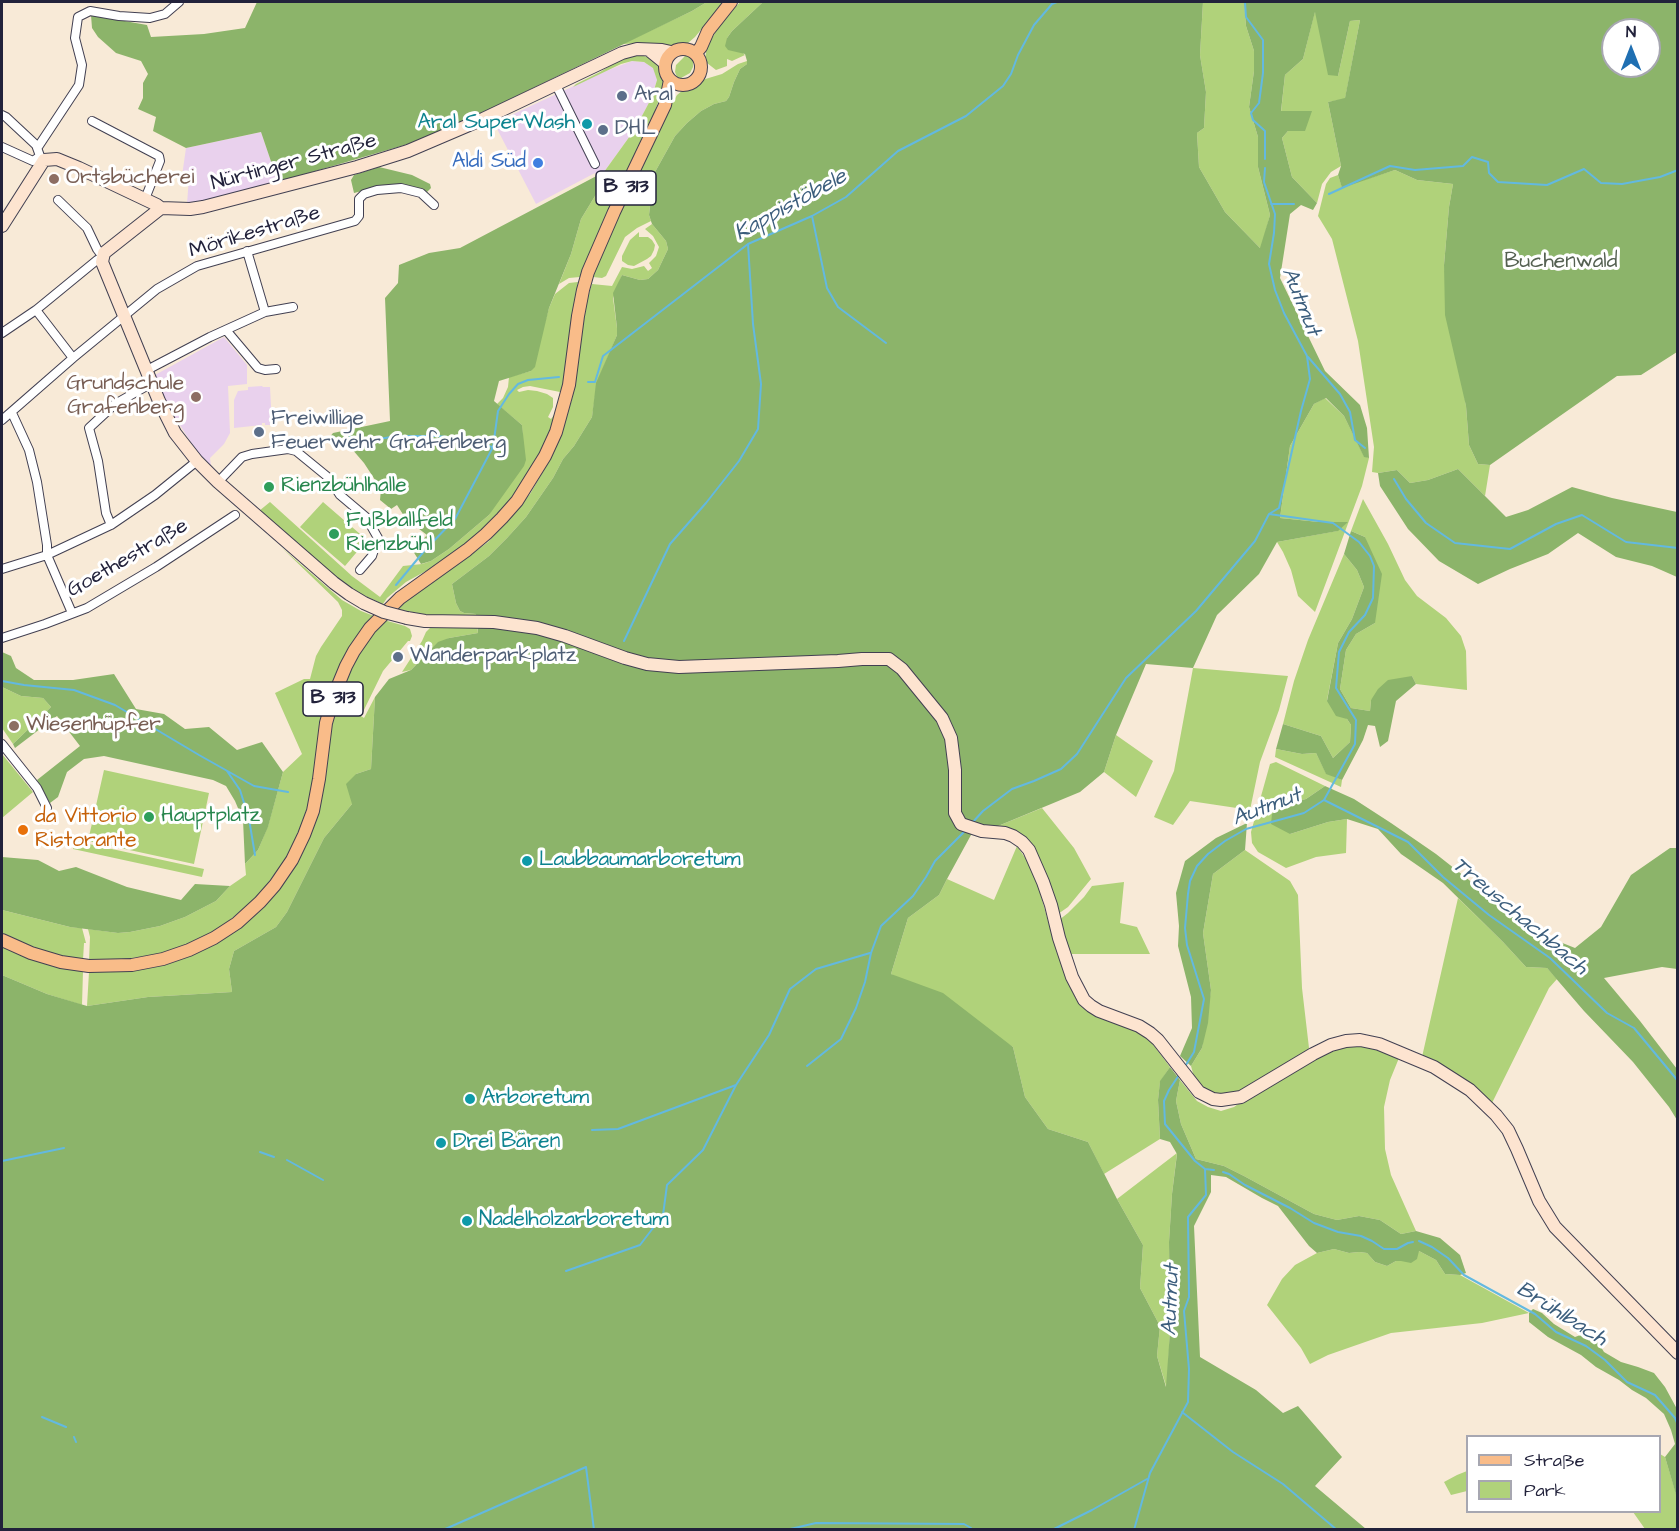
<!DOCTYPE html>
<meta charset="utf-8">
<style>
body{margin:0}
#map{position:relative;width:1679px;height:1531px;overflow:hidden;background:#f8ead7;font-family:"Architects Daughter",sans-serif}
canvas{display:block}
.frame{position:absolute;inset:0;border:3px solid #22223b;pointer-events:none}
.legend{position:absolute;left:1466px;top:1435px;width:195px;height:78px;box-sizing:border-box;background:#fff;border:2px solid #a7a7b1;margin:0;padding:8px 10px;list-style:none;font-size:18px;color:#22223b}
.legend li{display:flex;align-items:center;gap:12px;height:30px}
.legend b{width:30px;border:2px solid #a7a7b1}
.north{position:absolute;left:1601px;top:18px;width:60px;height:60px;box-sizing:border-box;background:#fff;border:2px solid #a7a7b1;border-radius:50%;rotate:0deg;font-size:16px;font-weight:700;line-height:24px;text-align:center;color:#22223b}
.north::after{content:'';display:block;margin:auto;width:21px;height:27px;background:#1f6fb2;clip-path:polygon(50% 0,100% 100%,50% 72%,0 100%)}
</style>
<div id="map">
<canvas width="1679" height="1531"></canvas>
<div class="frame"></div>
<ul class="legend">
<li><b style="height:8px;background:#f9bc89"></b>Straße</li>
<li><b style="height:16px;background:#b0d27a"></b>Park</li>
</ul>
<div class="north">N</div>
</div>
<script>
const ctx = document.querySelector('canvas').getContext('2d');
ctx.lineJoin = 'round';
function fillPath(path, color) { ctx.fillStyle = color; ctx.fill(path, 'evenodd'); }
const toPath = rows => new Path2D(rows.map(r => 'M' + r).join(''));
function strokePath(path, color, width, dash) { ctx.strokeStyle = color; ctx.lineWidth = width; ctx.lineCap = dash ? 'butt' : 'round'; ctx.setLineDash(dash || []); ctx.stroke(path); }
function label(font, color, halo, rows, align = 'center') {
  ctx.font = font + ' "Architects Daughter",sans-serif'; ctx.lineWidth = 6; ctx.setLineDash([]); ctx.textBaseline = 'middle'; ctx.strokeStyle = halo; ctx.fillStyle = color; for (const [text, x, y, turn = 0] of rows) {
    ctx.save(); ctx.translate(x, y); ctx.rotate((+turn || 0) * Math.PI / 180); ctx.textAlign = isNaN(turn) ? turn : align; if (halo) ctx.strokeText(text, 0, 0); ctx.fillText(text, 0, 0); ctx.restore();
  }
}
fillPath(toPath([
 [632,61,644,62,654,68,657,80,652,97,635,129,604,172,597,176,595,173,536,204,494,123,606,71],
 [261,132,278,182,201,203,187,204,189,177,182,176,186,148],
 [224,337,247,365,247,384,228,386,230,433,224,444,210,458,211,466,199,455,169,408,155,375],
 [262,386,263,387,270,387,272,425,265,425,265,423,262,423,262,425,234,428,234,400,238,391,248,390,248,387]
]), '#e9d1ed');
fillPath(toPath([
 [707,2,724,2,695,37,688,43,672,46,649,43,622,44,692,11],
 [740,2,763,2,732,31,727,38,745,55,732,61,727,59,727,66,716,70,707,63,705,59,707,46,720,25],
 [1203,2,1244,2,1246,26,1254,51,1254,71,1249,107,1258,137,1258,167,1270,215,1261,249,1225,212,1199,167,1197,133,1204,128,1206,92,1200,55],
 [1315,11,1338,76,1350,21,1360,20,1345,99,1328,102,1341,166,1331,172,1322,184,1317,203,1292,177,1282,138,1288,131,1281,112,1285,75,1303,59],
 [690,55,693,57,693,67,690,73,681,78,677,77,675,72,676,65,685,56],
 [631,56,643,56,652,58,661,66,665,79,665,84,650,124,617,191,580,277,569,278,559,284,571,254,581,219,606,178,604,172,635,129,652,97,657,80,653,68,644,62,632,61,621,64,573,87,576,84,600,72,619,60],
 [747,61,747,64,740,69,734,82,729,97,726,101,714,104,701,111,687,123,675,136,655,172,652,188,649,215,651,221,637,228,625,237,606,276,602,278,593,277,603,251,663,119,677,95,683,90,696,86,702,80,722,74,738,64],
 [1395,170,1417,180,1453,184,1449,207,1444,265,1466,406,1469,445,1478,464,1490,465,1485,496,1458,469,1428,480,1410,483,1397,470,1378,473,1372,472,1374,447,1358,341,1332,239,1318,216,1326,184,1330,178,1338,175,1342,187],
 [652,224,666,241,668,249,658,270,648,279,640,280,622,275,613,298,617,328,617,335,597,383,592,417,574,446,563,459,553,478,526,517,507,538,489,556,452,584,456,603,460,611,464,613,476,614,477,617,428,615,396,609,416,592,457,565,488,542,510,518,530,494,551,458,562,433,572,399,587,300,592,284,612,286,622,267,632,269,644,266,648,271,652,268,649,263,656,256,659,247,653,236,645,229],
 [639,232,639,237,648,237,652,240,655,245,654,250,651,256,647,259,634,266,628,265,622,261,622,256,630,240],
 [578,282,571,323,564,384,560,392,530,386,523,387,517,390,519,392,528,390,537,391,547,394,553,398,553,407,548,417,551,419,557,411,544,448,513,498,492,522,464,547,435,566,406,582,387,598,383,604,350,589,259,511,270,502,352,576,380,597,403,566,422,564,431,561,449,549,489,515,523,441,522,425,497,404,503,398,508,387,509,377,531,371,549,308,555,294,569,283],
 [1325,398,1344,416,1364,456,1369,458,1362,486,1315,612,1298,596,1291,570,1283,552,1277,542,1337,531,1347,522,1319,522,1280,518,1290,446,1314,404],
 [1363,499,1388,544,1405,580,1417,596,1446,618,1461,636,1466,651,1467,690,1416,684,1412,676,1371,700,1370,711,1351,708,1340,689,1346,650,1356,634,1375,623,1365,537,1351,531],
 [323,502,367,540,345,566,300,527],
 [282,548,342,600,361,611,374,616,344,658,328,695,322,716,312,786,308,805,301,826,294,844,283,863,258,896,224,925,208,935,188,945,163,954,110,961,89,961,90,937,88,929,118,933,130,932,160,926,185,917,216,901,230,886,246,875,245,864,258,850,268,826,283,772,302,754,275,693,304,679,310,679,316,656,321,647,342,616,342,610,338,602],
 [1344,554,1357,570,1364,587,1352,619,1338,643,1327,700,1347,719,1351,725,1350,742,1333,758,1321,736,1283,724,1294,681,1308,640],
 [384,620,405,626,410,629,412,636,410,641,408,641,383,671,361,716,364,718,375,697,371,769,356,774,352,804,324,838,287,912,276,927,234,951,229,969,232,992,148,997,87,1006,89,972,131,971,155,967,196,953,236,931,259,912,275,895,292,872,306,846,317,818,323,792,330,734,339,697,349,672,365,644],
 [436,627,477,627,478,633,449,638,427,652,411,670,402,672,422,641,426,632,430,628],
 [1193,668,1288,676,1279,710,1260,762,1250,810,1190,801,1173,825,1154,817,1174,771],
 [2,687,21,696,43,698,51,707,13,744,2,728],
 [1116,735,1153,761,1136,797,1104,772],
 [1276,749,1302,754,1316,753,1326,773,1342,780,1341,787,1275,757],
 [2,754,33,792,2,818],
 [1276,762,1325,786,1306,799,1288,804,1290,834,1328,822,1347,819,1346,853,1316,857,1286,868,1258,852,1252,843,1251,832,1270,764],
 [104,770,209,793,194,864,88,841],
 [1042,808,1074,848,1091,879,1068,907,1058,914,1015,831,998,826],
 [75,841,204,869,202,877,73,849],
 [1017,846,1034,871,1057,953,1072,991,1082,1007,1112,1022,1140,1033,1152,1043,1170,1067,1160,1082,1158,1100,1160,1139,1104,1174,1088,1142,1048,1129,1025,1097,1013,1047,891,974,908,918,939,895,947,879,994,900],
 [1245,850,1290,881,1298,895,1302,988,1309,1048,1307,1053,1240,1091,1223,1096,1209,1093,1196,1084,1191,1066,1202,1048,1211,990,1203,933,1213,874],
 [1124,882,1120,923,1137,927,1150,954,1067,954,1059,920,1068,913,1084,897,1092,886],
 [1458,898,1503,942,1526,967,1547,968,1557,979,1549,988,1492,1103,1456,1074,1422,1057],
 [2,910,70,927,82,928,86,943,84,943,83,960,38,950,2,933],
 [2,946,25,957,55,967,83,971,82,1005,47,994,2,975],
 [1356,1045,1372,1047,1399,1058,1390,1080,1384,1107,1385,1149,1391,1175,1416,1231,1401,1234,1380,1220,1359,1216,1337,1220,1314,1214,1244,1176,1224,1166,1196,1159,1181,1124,1176,1101,1180,1080,1197,1101,1208,1107,1221,1111,1234,1107,1248,1097,1311,1060,1342,1047],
 [1177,1153,1172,1194,1169,1242,1170,1331,1167,1389,1157,1356,1160,1326,1140,1288,1143,1245,1117,1199],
 [1334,1249,1349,1253,1359,1252,1367,1253,1375,1262,1387,1266,1396,1261,1401,1261,1419,1251,1436,1260,1445,1274,1460,1275,1529,1313,1482,1323,1391,1333,1328,1355,1310,1364,1301,1348,1267,1305,1282,1279,1295,1265,1317,1253],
 [1660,1454,1665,1457,1677,1497,1677,1529,1645,1529,1633,1512,1660,1512],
 [1467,1471,1467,1491,1451,1495,1444,1482,1457,1475]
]), '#b0d27a');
fillPath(toPath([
 [257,2,707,2,692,11,432,137,278,182,261,132,186,148,153,131,156,117,138,109,143,98,143,83,148,74,141,61,116,53,98,37,92,28,91,15,147,25,151,37,204,34,245,28],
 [763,2,1203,2,1200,55,1206,92,1204,128,1197,133,1199,167,1225,212,1260,248,1270,215,1258,167,1258,137,1249,107,1254,71,1254,51,1246,26,1244,2,1677,2,1677,352,1641,375,1617,376,1490,465,1478,464,1469,445,1466,406,1445,315,1444,265,1449,207,1453,184,1417,180,1395,170,1342,188,1338,175,1341,166,1328,102,1345,98,1360,20,1350,21,1338,76,1328,75,1315,12,1303,59,1285,75,1281,111,1312,111,1305,131,1288,131,1282,138,1292,177,1317,203,1313,210,1301,205,1290,214,1280,278,1325,371,1360,405,1367,428,1369,458,1364,457,1344,416,1326,398,1314,404,1290,446,1280,518,1319,522,1348,522,1338,531,1277,542,1259,574,1217,615,1193,668,1146,664,1116,735,1104,772,1080,792,998,826,981,827,971,835,947,879,939,895,908,918,891,974,943,993,1013,1047,1025,1097,1048,1129,1088,1142,1117,1199,1143,1245,1140,1288,1160,1326,1157,1356,1166,1387,1170,1331,1169,1242,1172,1194,1177,1154,1170,1142,1160,1139,1158,1100,1160,1081,1170,1067,1180,1080,1176,1101,1181,1124,1196,1159,1224,1166,1244,1176,1314,1214,1337,1220,1359,1216,1380,1220,1401,1234,1416,1231,1440,1238,1460,1255,1466,1273,1460,1275,1445,1274,1436,1260,1419,1251,1417,1259,1411,1263,1401,1261,1396,1261,1387,1266,1375,1262,1367,1253,1359,1252,1349,1253,1334,1249,1317,1253,1309,1246,1278,1206,1262,1198,1226,1177,1211,1175,1211,1192,1194,1226,1200,1357,1256,1390,1283,1413,1298,1406,1342,1457,1315,1486,1366,1529,2,1529,2,975,47,994,87,1006,148,997,232,992,229,969,234,951,276,927,287,912,324,838,352,804,346,784,356,774,371,769,375,697,389,679,411,670,438,642,449,638,478,633,476,614,464,613,460,611,456,603,452,584,489,556,507,538,526,517,553,478,563,459,574,446,592,417,596,383,617,335,617,328,613,293,622,275,640,280,648,279,658,270,668,249,666,241,652,224,649,215,652,188,655,172,675,136,687,123,701,111,714,104,726,101,729,97,734,82,740,69,747,64,747,61,745,54,728,50,725,46,727,38,732,31],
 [1613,30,1649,30,1649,66,1613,66],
 [379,167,412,175,430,184,431,188,427,192,415,188,370,189,354,193,351,180,354,175],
 [604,172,606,178,581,219,571,254,549,308,535,367,531,371,499,381,494,401,522,425,526,460,524,466,489,515,449,549,431,561,421,564,413,551,427,535,406,519,397,505,391,509,380,500,381,489,364,463,345,441,337,447,329,438,333,433,390,421,385,298,398,283,399,265,429,253,460,248],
 [1458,469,1506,517,1528,510,1572,487,1612,498,1677,512,1677,577,1652,566,1616,557,1578,533,1548,554,1510,569,1478,584,1439,561,1408,529,1380,486,1378,473,1397,470,1410,483,1428,480],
 [1351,531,1365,537,1382,574,1375,623,1356,634,1346,650,1340,689,1351,708,1370,711,1371,700,1378,689,1388,680,1412,676,1416,684,1396,701,1388,741,1380,747,1375,726,1368,725,1363,740,1342,780,1326,774,1316,753,1302,754,1276,749,1283,724,1321,736,1333,758,1350,742,1351,725,1347,719,1336,716,1327,701,1338,643,1352,619,1364,587,1357,570,1344,554],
 [2,652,11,656,16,668,34,680,73,680,114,674,136,709,164,714,185,729,209,727,237,750,262,742,283,772,268,827,258,850,245,864,243,820,235,801,226,786,213,780,104,756,84,759,67,772,58,797,50,803,37,780,80,746,57,716,15,748,13,744,51,707,43,698,21,696,2,687],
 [1325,786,1354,799,1391,823,1436,854,1535,932,1575,948,1601,927,1631,875,1670,848,1677,848,1677,969,1662,967,1604,978,1640,1021,1677,1069,1677,1120,1669,1107,1633,1062,1584,1011,1547,968,1526,967,1503,942,1443,883,1401,854,1378,829,1347,819,1328,822,1290,834,1271,824,1272,814,1288,804,1306,799],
 [1247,823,1245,850,1213,874,1203,933,1211,990,1208,1023,1202,1048,1191,1066,1180,1056,1192,1028,1191,997,1178,946,1179,926,1176,893,1185,861,1216,838],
 [2,857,38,860,59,871,76,867,127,887,181,900,195,884,230,886,216,901,185,917,160,926,130,932,118,933,70,927,2,910],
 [1533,1309,1542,1313,1554,1324,1575,1337,1586,1333,1596,1339,1604,1352,1621,1362,1638,1367,1654,1373,1665,1387,1677,1409,1677,1498,1665,1457,1675,1444,1671,1430,1664,1414,1646,1398,1632,1390,1619,1380,1596,1367,1581,1355,1548,1337,1529,1322,1529,1313]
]), '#8cb46a');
strokePath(toPath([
 [1245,2,1246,17,1263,40,1263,73,1259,103,1251,113,1253,120,1265,131,1265,159],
 [1329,194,1390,166,1415,170,1463,166,1472,157,1488,162,1489,173,1498,182,1547,185,1584,169,1601,183,1622,184,1660,177,1678,170],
 [1271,204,1294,204],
 [812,216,827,288,838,307,886,343],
 [1308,357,1340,394,1350,412,1355,440,1365,448],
 [588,382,595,382,603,356,748,244,812,216,846,197,898,151,966,116,1003,86,1011,74,1018,55,1034,25,1052,4,1057,2],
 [350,437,367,441,397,436,437,436,466,439,492,447],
 [1394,479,1406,499,1426,523,1455,543,1510,549,1556,524,1582,515,1626,542,1678,548],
 [396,585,425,550,455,519,493,447,498,411,509,394,518,384,528,380,559,377],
 [624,641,670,544,706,503,739,461,758,429,761,384,753,324,748,244],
 [2,681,24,685,74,690,115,705,199,755,254,786,288,792],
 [227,771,240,790,249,819,255,855],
 [1324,800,1408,842,1443,877,1489,915,1550,958,1607,1013,1634,1028,1678,1081],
 [972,823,983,811,1012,789,1034,781,1061,769,1077,754,1126,678,1196,611,1255,541,1269,514,1279,508,1301,411,1310,379,1307,356,1284,313,1275,290,1269,264,1274,233,1275,214,1264,182,1265,168],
 [807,1066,841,1039,856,1008,865,982,871,953,881,926,913,896,926,877,935,861,966,830],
 [1184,1068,1194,1052,1204,999,1187,945,1185,928,1188,894,1190,881,1197,866,1208,854,1225,841,1246,829,1304,813,1324,800,1355,744,1356,720,1336,688,1339,652,1349,632,1365,615,1373,598,1374,566,1370,556,1359,542,1333,523,1269,514],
 [592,1130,618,1129,736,1085,769,1035,790,989,816,969,870,953],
 [260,1152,274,1157],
 [287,1160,323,1180],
 [2,1161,64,1148],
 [1205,1169,1214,1170],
 [1223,1172,1229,1174,1245,1185,1290,1208,1314,1223,1338,1232,1361,1236,1372,1241,1384,1249,1397,1249,1408,1243,1413,1242],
 [1419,1241,1432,1247,1448,1258,1464,1275,1535,1314,1556,1332,1586,1346,1605,1360,1627,1382,1655,1395,1675,1418,1678,1425],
 [566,1271,640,1245,663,1215,667,1185,703,1150,736,1085],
 [1182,1412,1233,1452,1283,1484,1337,1530],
 [42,1417,66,1427],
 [74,1437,76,1442],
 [443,1530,586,1467,594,1530],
 [786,1530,816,1523,964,1524,971,1528],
 [1052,1530,1092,1510,1147,1479],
 [1134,1530,1150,1473,1188,1402,1189,1369,1184,1311,1189,1297,1188,1217,1206,1195,1205,1169,1195,1161,1165,1124,1164,1101,1169,1090,1179,1075]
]), '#63b9e0', 2);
const street = toPath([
 [556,85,595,164],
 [2,115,6,117,36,145,40,156,44,160],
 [92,121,159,156,160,161,145,199],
 [2,147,33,161,40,156],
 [38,147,79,85,82,65,75,38,78,17,90,11,119,16,150,18,165,14,179,2],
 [247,251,265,312],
 [36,310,73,358],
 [226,330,258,368,265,370,276,369],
 [2,333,36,310,97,260,103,257,97,249,87,228,58,200],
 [147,370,210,337,265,312,293,307],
 [12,413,29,450,37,482,47,545,47,555,72,613],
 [2,420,73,358,157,289,197,266,355,221,359,216,359,199,364,194,377,190,401,188,421,193,434,205],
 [218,482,242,457,252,454,288,449,296,451,329,478,340,495,366,517,378,538,372,556,360,570],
 [111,525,106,513,98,461,89,428,115,404,152,383],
 [2,569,47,555,111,525,155,495,197,461],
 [2,638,45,624,87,608,156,567,235,515],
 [2,744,37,788,47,808]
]);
const secondary = toPath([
 [649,50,665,63],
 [161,208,104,253,102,262,159,401,175,433,197,461,218,482,334,583,349,594,364,603],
 [2,226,44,160,57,159,79,168,157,205,161,208,190,209,203,207,357,167,408,151,483,119,622,53,637,49,662,50,671,52],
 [407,618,425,621,494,622,537,628,565,636,625,658,647,664,679,667,838,661,862,659,889,659,902,669,942,718,951,738,955,770,955,813,961,824,982,831,1005,833,1013,836,1022,842,1029,850,1043,882,1051,905,1059,938,1072,977,1084,1000,1091,1006,1099,1011,1139,1026,1150,1033,1158,1040,1199,1092,1213,1099,1221,1100,1241,1097,1313,1054,1331,1045,1346,1041,1360,1040,1379,1044,1434,1067,1470,1090,1496,1115,1508,1130,1517,1149,1539,1201,1555,1227,1678,1353]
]);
const primary = toPath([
 '665 67a18 18 0 1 1 36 0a18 18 0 1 1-36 0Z',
 [696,53,701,47,708,31,731,2],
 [2,940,31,953,61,962,89,966,132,965,163,959,189,950,214,938,237,923,260,902,275,885,292,860,304,835,313,811,319,779,326,723,334,695,346,666,354,651,370,628,400,598,467,550,486,534,502,518,517,501,545,456,556,432,569,385,578,316,583,290,588,272,614,212,665,105,670,80]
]);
strokePath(street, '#424052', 10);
strokePath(secondary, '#424052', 14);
strokePath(primary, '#424052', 14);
strokePath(street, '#fff', 8);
strokePath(secondary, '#fde4d0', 12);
strokePath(primary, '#f9bc89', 12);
const secondaryBridge = toPath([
 [364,603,384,612,407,618]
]);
strokePath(secondaryBridge, '#424052', 14, []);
strokePath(secondaryBridge, '#fde4d0', 12);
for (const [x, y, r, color] of [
 [622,96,6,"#5c6f8a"],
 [587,124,6,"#0f9aa8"],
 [603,130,6,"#5c6f8a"],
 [538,163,6,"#3f7fe0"],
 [54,179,6,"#8d6e63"],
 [196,397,6,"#8d6e63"],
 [259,432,6,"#5c6f8a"],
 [269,487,6,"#2e9e5b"],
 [334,534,6,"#2e9e5b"],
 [398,657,6,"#5c6f8a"],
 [14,726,6,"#8d6e63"],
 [149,817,6,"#2e9e5b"],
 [23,830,6,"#e8710a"],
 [527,861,6,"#0f9aa8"],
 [470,1099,6,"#0f9aa8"],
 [441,1143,6,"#0f9aa8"],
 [467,1221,6,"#0f9aa8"]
]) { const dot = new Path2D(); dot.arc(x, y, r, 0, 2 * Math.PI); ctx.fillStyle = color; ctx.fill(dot); strokePath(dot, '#fff', 2); }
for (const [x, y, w] of [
 [626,188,60],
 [333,699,60]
]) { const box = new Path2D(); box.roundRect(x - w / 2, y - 17, w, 34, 4.5); ctx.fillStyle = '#fff'; ctx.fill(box); strokePath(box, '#22223b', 1.5); }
label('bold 20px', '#22223b', null, [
 ["B 313",626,188],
 ["B 313",333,699]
]);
label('21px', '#4e5e75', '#fff', [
 ["Aral",634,96],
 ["DHL",615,130],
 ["Freiwillige",271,420],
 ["Feuerwehr Grafenberg",271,444],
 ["Wanderparkplatz",410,657]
], 'left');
label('21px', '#0d838f', '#fff', [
 ["Aral SuperWash",575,124,"right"],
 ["Laubbaumarboretum",539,861],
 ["Arboretum",482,1099],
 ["Drei Bären",453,1143],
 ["Nadelholzarboretum",479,1221]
], 'left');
label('21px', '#22223b', '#fff', [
 ["Nürtinger Straße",294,163,-15],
 ["Mörikestraße",255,233,-17],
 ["Goethestraße",128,559,-30]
]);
label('21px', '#366cbe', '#fff', [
 ["Aldi Süd",526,163]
], 'right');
label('21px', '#785e54', '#fff', [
 ["Ortsbücherei",66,179],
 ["Grundschule",184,385,"right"],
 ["Grafenberg",184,409,"right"],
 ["Wiesenhüpfer",26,726]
], 'left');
label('21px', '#546051', '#fff', [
 ["Buchenwald",1561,263]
]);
label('21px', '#27864d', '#fff', [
 ["Rienzbühlhalle",281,487],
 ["Fußballfeld",346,522],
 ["Rienzbühl",346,546],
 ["Hauptplatz",161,817]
], 'left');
label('21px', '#c56008', '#fff', [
 ["da Vittorio",35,818],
 ["Ristorante",35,842]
], 'left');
label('italic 22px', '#3c5e7d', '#fff', [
 ["Kappistöbele",791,206,-29],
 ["Autmut",1300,302,68],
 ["Autmut",1267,808,-21],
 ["Treuschachbach",1519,917,40],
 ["Autmut",1172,1300,-88],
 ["Brühlbach",1561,1315,32]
]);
</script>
